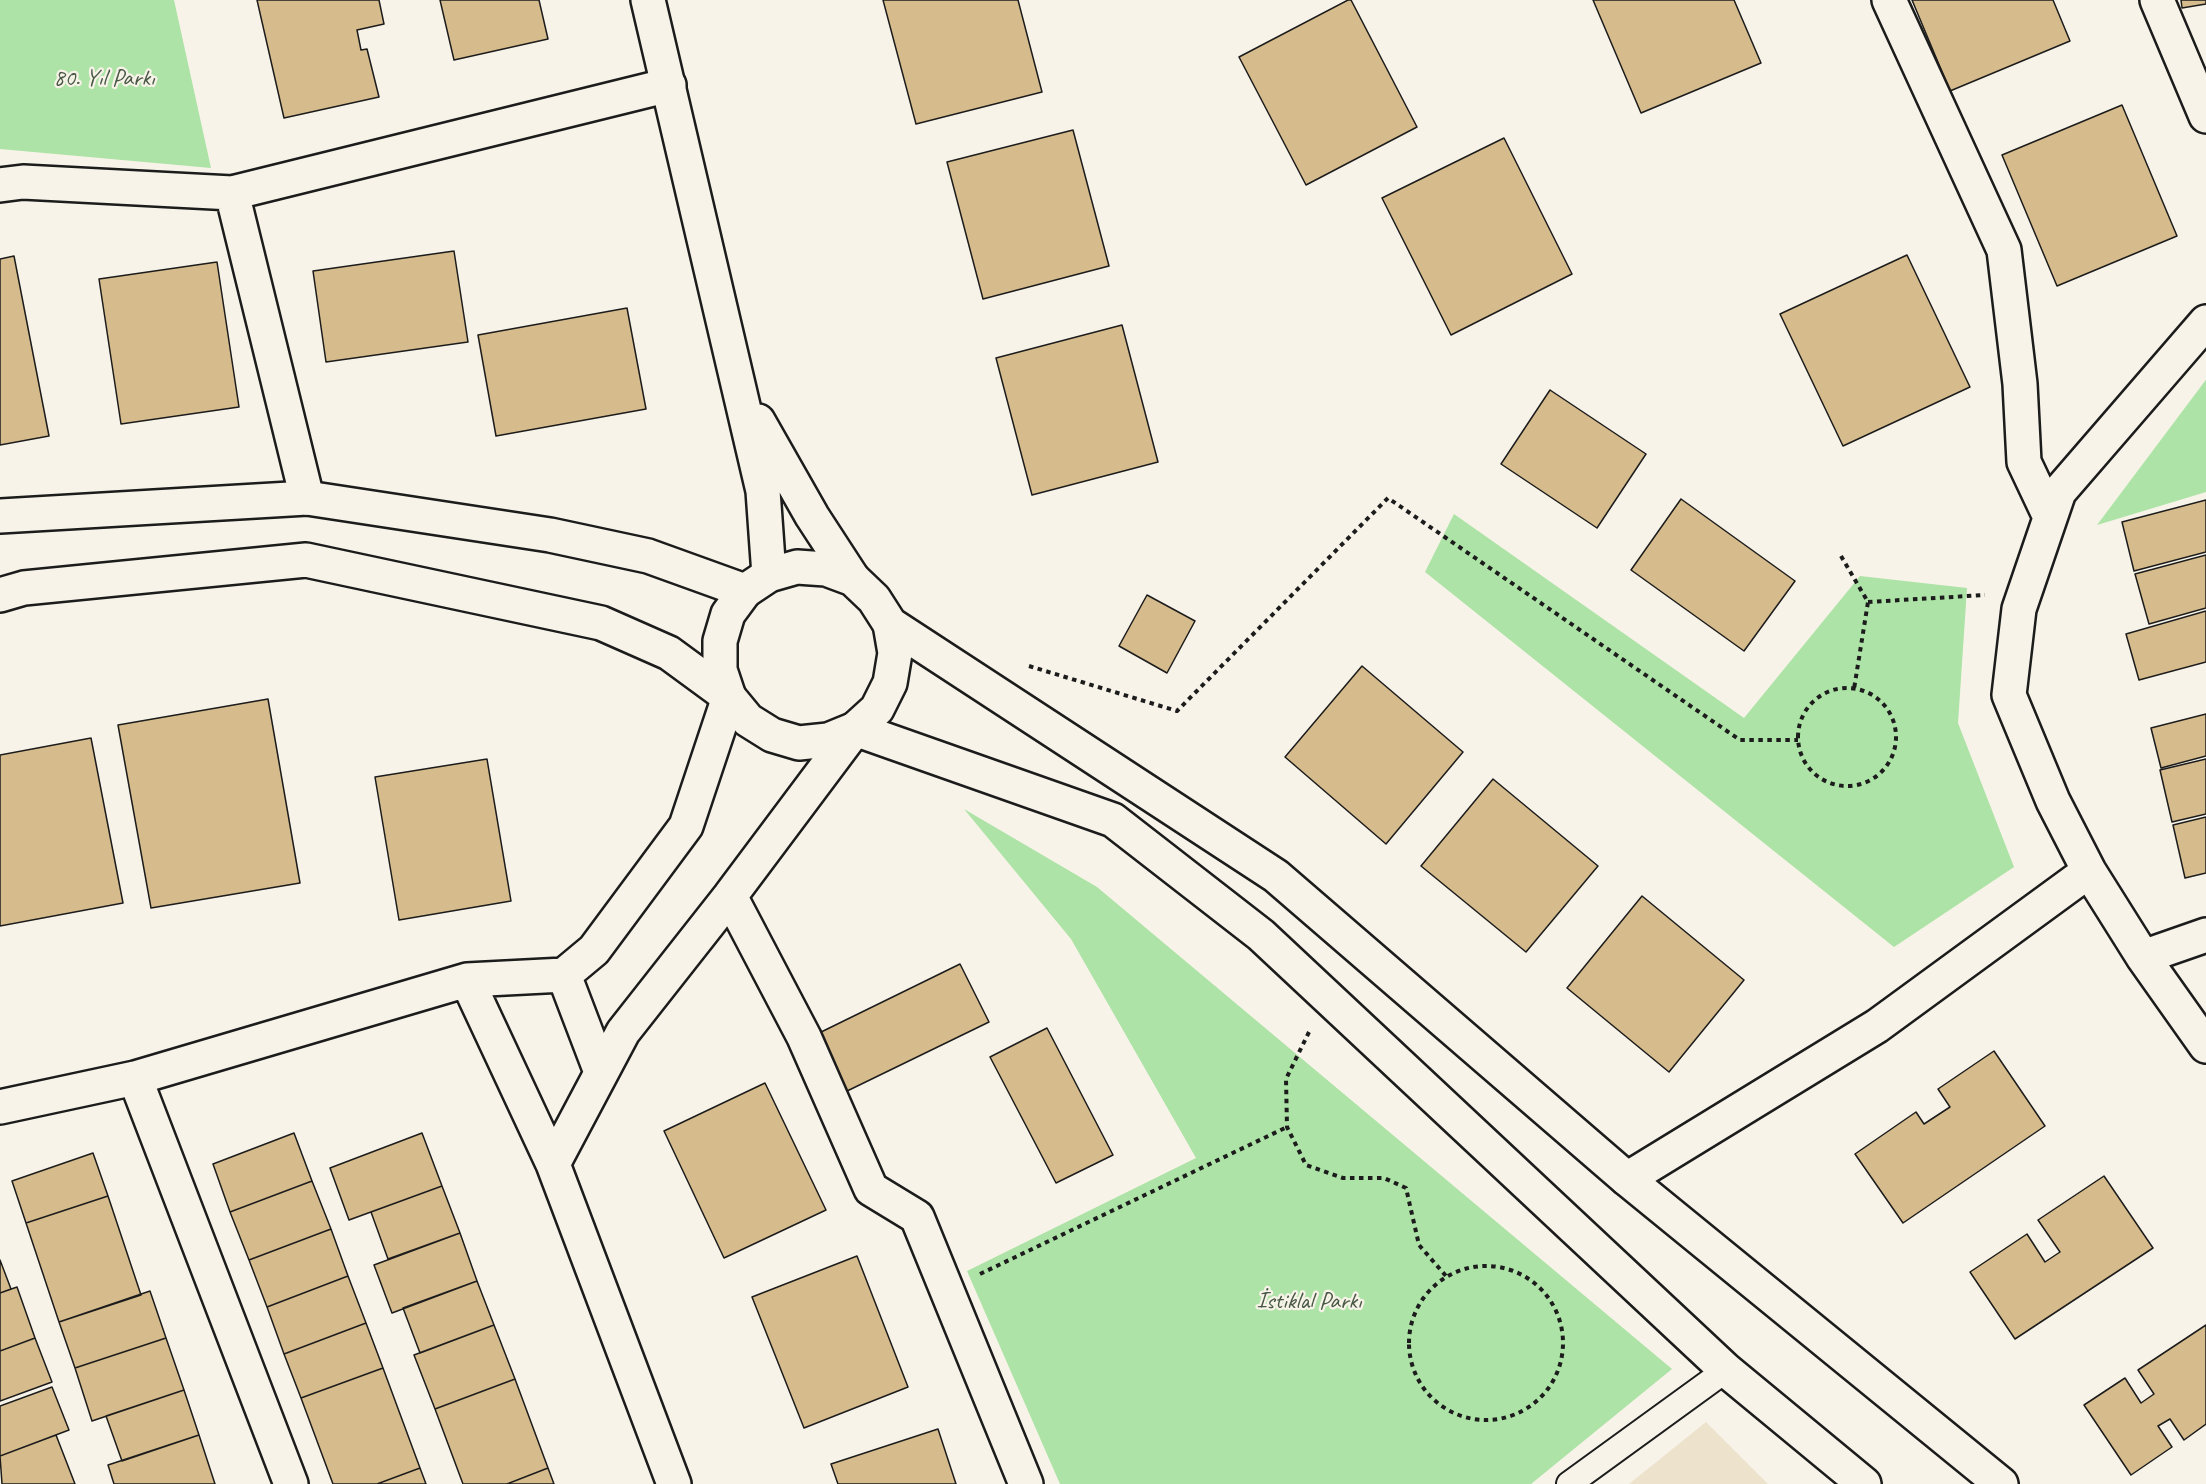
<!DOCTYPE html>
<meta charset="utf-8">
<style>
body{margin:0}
canvas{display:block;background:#f7f3e8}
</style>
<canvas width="2206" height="1484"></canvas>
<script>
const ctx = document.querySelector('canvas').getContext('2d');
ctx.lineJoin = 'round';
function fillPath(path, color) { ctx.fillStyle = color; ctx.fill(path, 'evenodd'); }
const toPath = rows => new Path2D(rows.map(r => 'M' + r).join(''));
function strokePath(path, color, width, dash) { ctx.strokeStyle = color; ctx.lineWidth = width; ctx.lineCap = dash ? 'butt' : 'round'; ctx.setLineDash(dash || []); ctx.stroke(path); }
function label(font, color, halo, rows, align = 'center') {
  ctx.font = font + ' Caveat,sans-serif'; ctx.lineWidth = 4.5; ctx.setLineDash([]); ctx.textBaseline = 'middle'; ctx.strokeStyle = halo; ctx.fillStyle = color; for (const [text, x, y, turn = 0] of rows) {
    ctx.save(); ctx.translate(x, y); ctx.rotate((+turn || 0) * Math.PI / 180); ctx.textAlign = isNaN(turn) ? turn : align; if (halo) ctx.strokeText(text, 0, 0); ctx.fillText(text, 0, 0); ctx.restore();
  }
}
fillPath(toPath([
 [1706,1422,1768,1484,1629,1484]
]), '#ede2cc');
fillPath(toPath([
 [0,0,174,0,211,168,0,149],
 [2206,380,2206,492,2097,525,2205,381],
 [1454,514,1744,718,1860,576,1967,588,1958,723,2014,867,1894,947,1425,572],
 [964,809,1097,887,1672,1369,1531,1484,1060,1484,967,1271,1196,1158,1071,939]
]), '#ade3a6');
const building = toPath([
 [257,0,379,0,384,24,357,30,361,50,367,49,379,97,284,118,257,0],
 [440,0,539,0,548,39,454,60,440,0],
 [883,0,1018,0,1042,92,916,124,883,0],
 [1348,0,1351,0,1417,127,1306,185,1239,57,1348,0],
 [1593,0,1734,0,1761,63,1641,113,1593,0],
 [1912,0,2053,0,2070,41,1950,91,1912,0],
 [2181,0,2206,0,2206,4,2182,8,2181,0],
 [2122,105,2177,236,2057,286,2002,155,2122,105],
 [1073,130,1109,266,983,299,947,162,1073,130],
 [1504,138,1572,274,1451,335,1382,198,1504,138],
 [454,251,468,342,326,362,313,271,454,251],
 [1907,255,1970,387,1843,446,1780,314,1907,255],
 [14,256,49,436,0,445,0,259,14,256],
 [217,262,239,407,121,424,99,279,217,262],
 [627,308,646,409,496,436,478,335,627,308],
 [1122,325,1158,462,1032,495,996,358,1122,325],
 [1550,390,1646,454,1597,528,1501,464,1550,390],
 [1681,499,1795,581,1744,651,1631,570,1681,499],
 [2206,500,2206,552,2134,571,2122,522,2206,500],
 [2206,555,2206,608,2149,624,2135,574,2206,555],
 [1147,595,1195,621,1167,673,1119,646,1147,595],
 [2206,611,2206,662,2139,680,2126,634,2206,611],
 [1362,666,1463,752,1386,844,1285,757,1362,666],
 [268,699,300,883,151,908,118,725,268,699],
 [2206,714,2206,756,2161,768,2151,728,2206,714],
 [91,738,123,903,0,926,0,755,91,738],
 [487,759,511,901,399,920,375,777,487,759],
 [2206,759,2206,814,2172,822,2160,770,2206,759],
 [1493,779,1598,866,1526,952,1421,866,1493,779],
 [2206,817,2206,873,2185,878,2173,825,2206,817],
 [1642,896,1744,980,1669,1072,1567,988,1642,896],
 [960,964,989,1022,843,1093,815,1035,960,964],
 [1047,1028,1113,1155,1056,1183,990,1057,1047,1028],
 [1994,1051,2045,1126,1903,1223,1855,1154,1916,1112,1924,1124,1950,1107,1938,1089,1994,1051],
 [765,1083,826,1210,724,1258,664,1131,765,1083],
 [294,1133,312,1181,230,1212,213,1164,294,1133],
 [422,1133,442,1186,349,1220,330,1168,422,1133],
 [93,1153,108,1196,26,1223,12,1181,93,1153],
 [2104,1176,2153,1248,2015,1339,1970,1272,2027,1234,2045,1262,2060,1252,2038,1220,2104,1176],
 [312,1181,331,1229,249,1260,230,1212,312,1181],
 [442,1186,460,1233,388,1259,371,1212,442,1186],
 [108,1196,141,1295,59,1322,26,1223,108,1196],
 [331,1229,348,1276,267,1307,249,1260,331,1229],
 [460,1233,477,1281,392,1313,374,1265,460,1233],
 [857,1256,908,1387,804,1428,752,1297,857,1256],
 [0,1260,11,1289,0,1293,0,1260],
 [348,1276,366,1323,284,1354,267,1307,348,1276],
 [477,1281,494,1325,420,1353,403,1308,477,1281],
 [17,1287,35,1338,0,1351,0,1293,17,1287],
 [150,1291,166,1338,75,1368,59,1322,150,1291],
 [366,1323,383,1368,301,1398,284,1354,366,1323],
 [494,1325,515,1379,435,1409,414,1355,494,1325],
 [2206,1325,2206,1424,2184,1440,2170,1419,2158,1426,2172,1447,2131,1475,2084,1405,2125,1378,2141,1403,2154,1394,2138,1370,2206,1325],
 [35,1338,52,1382,0,1401,0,1351,35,1338],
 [166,1338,184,1390,92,1421,75,1368,166,1338],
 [383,1368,420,1468,377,1484,333,1484,301,1398,383,1368],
 [515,1379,548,1468,507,1484,463,1484,435,1409,515,1379],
 [52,1387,69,1430,0,1456,0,1406,52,1387],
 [184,1390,199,1435,122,1461,106,1416,184,1390],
 [938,1429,956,1484,838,1484,831,1464,938,1429],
 [56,1435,75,1484,2,1484,0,1456,56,1435],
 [199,1435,215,1484,114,1484,108,1465,199,1435],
 [420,1468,426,1484,377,1484,420,1468],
 [548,1468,554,1484,507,1484,548,1468]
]);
fillPath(building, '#d6bb8c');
strokePath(building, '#1c1c1c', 1.5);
const service = toPath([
 [1569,1484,1726,1370]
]);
const minor = toPath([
 [1889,0,2004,250,2020,384,2024,462,2050,517],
 [2157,0,2206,116],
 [0,185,23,182,232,193,669,85],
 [232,193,307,498],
 [2206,322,2059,492,2019,609,2009,695,2053,801,2089,871,2143,957,2206,1046],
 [730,896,804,1037,871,1189,917,1217,1026,1484],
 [2143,957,2206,935],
 [564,975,601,1072],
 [467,980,553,1164,674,1484],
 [135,1078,291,1484],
 [0,1107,135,1078,467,980,564,975,594,950,686,826,729,697,720,670,720,641,728,614,745,591],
 [553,1164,623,1032,730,896,855,729,877,709,890,683,895,653,890,624],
 [1627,1179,1877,1026,2089,871]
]);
const tertiary = toPath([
 [648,0,763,491,769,575],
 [758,421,812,516,853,579]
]);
const secondary = toPath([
 [0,516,307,498,550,535,648,556,745,591,769,575,797,567,826,569,853,579,874,599,890,624,1276,876,1627,1179,2001,1484],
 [0,595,24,588,306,560,601,623,669,653,729,697,748,720,772,735,799,743,828,740,855,729,1113,820,1261,935,1726,1370,1864,1484]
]);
strokePath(service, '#1c1c1c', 28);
strokePath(minor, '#1c1c1c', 38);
strokePath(tertiary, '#1c1c1c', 38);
strokePath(secondary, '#1c1c1c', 38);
strokePath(toPath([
 [1841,556,1868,602,1854,689],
 [1868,602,1985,595],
 [1029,666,1177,711,1388,498,1740,740,1798,740],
 '1798 737a49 49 0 1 1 98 0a49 49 0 1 1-98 0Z',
 [1309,1032,1286,1079,1287,1127,1306,1165,1343,1178,1384,1178,1406,1188,1419,1245,1446,1276],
 '1409 1343a77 77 0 1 1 154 0a77 77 0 1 1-154 0Z',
 [980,1274,1287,1127]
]), '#1c1c1c', 4, [4.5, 4.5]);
strokePath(service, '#f7f3e8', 24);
strokePath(minor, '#f7f3e8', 33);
strokePath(tertiary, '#f7f3e8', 33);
strokePath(secondary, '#f7f3e8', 33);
label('24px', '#485845', '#f7f3e8', [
 ["80. Yıl Parkı",104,79],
 ["İstiklal Parkı",1309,1302]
]);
</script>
